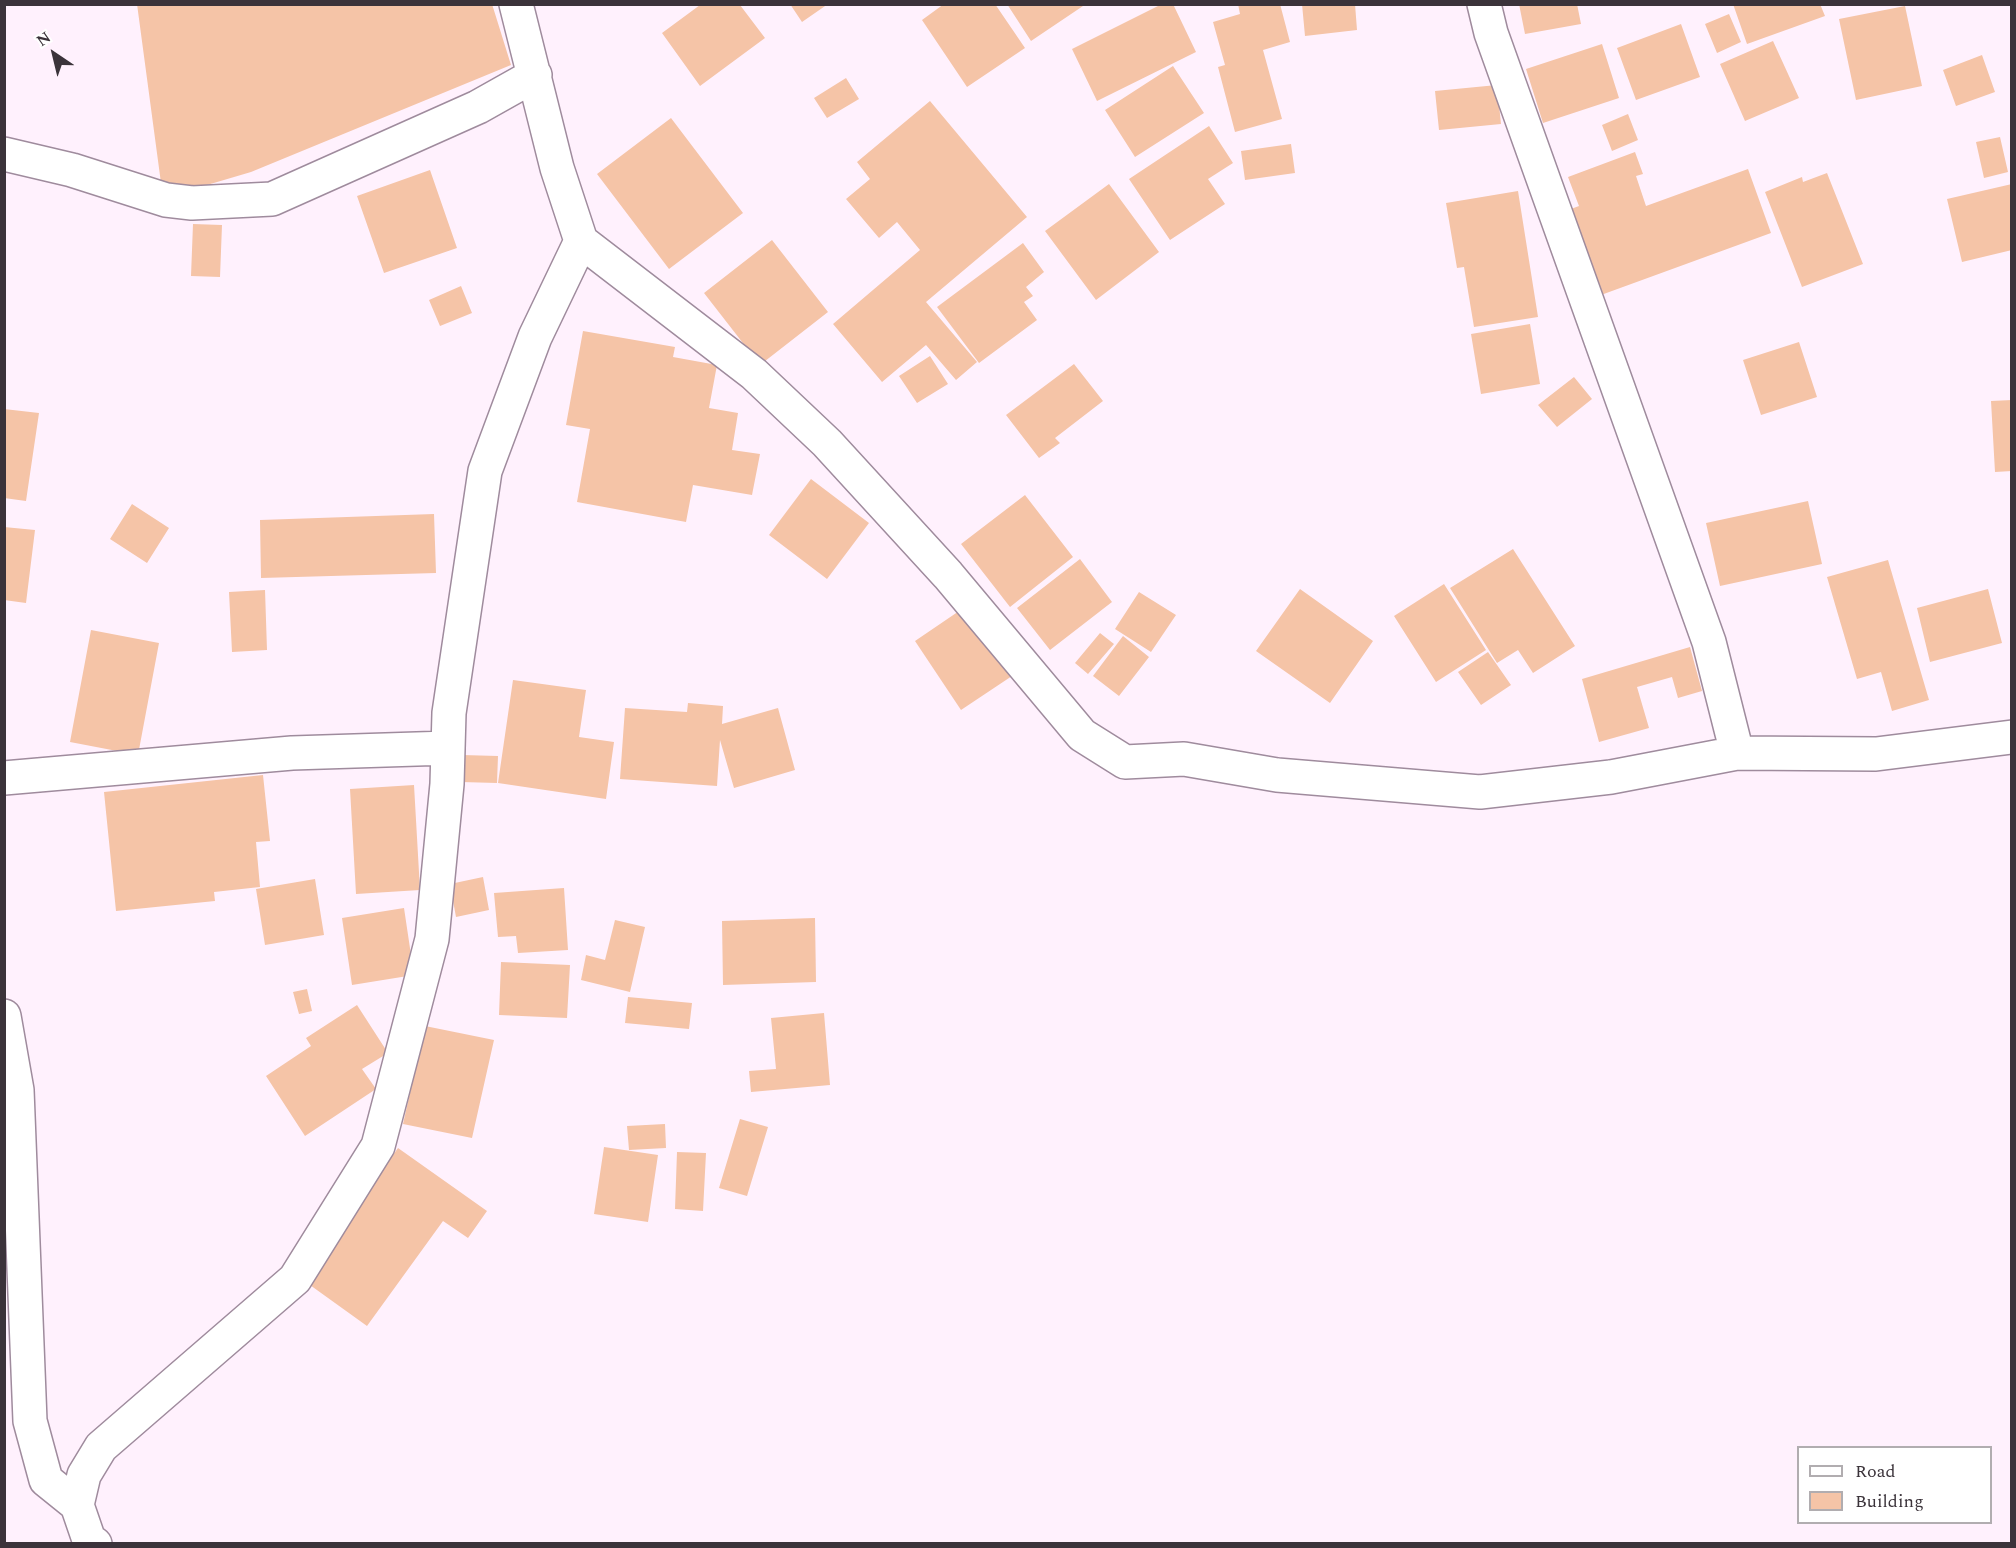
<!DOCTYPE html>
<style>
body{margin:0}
#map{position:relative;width:2016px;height:1548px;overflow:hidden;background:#fff1fd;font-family:Spectral,serif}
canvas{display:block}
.frame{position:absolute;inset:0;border:6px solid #3b333a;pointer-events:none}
.legend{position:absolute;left:1797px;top:1446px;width:195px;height:78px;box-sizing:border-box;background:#fff;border:2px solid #b1adb0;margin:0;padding:8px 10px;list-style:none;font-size:18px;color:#3b333a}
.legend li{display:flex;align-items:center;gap:12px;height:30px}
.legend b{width:30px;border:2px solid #b1adb0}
.north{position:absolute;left:24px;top:24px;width:60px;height:60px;-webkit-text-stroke:4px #fff;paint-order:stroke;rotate:325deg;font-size:16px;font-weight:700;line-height:24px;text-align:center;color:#3b333a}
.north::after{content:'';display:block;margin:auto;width:21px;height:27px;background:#3b333a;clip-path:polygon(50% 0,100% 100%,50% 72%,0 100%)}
</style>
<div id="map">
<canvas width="2016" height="1548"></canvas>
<div class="frame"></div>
<ul class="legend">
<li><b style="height:8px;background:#fff"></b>Road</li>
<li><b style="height:16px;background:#f5c4a7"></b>Building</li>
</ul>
<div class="north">N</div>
</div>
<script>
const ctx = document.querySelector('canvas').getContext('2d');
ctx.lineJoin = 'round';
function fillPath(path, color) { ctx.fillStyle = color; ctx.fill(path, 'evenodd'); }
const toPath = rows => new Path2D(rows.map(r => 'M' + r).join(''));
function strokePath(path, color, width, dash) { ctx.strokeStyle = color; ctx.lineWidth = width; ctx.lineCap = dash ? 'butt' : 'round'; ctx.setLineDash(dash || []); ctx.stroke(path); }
fillPath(toPath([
 [137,4,492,4,511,65,251,172,163,198],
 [790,4,828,4,802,22],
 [944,4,995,4,1025,48,967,87,922,20],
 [1007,4,1082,4,1083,6,1031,41],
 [1162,4,1173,4,1196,52,1097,101,1072,49],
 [1238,4,1280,4,1290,42,1263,50,1282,119,1235,132,1218,67,1225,65,1213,22,1240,14],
 [1302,4,1355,4,1357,30,1305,36],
 [1519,4,1577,4,1581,24,1525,34],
 [1733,4,1820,4,1825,16,1747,44],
 [700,5,740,5,765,38,700,86,662,33],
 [1905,6,1922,86,1856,100,1839,19],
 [1729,14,1741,42,1717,53,1705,24],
 [1681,24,1700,77,1636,100,1617,48],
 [1773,41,1799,98,1745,121,1720,64],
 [1602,44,1619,98,1543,123,1526,69],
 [1982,55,1995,92,1956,106,1943,70],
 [1173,66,1204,113,1135,157,1105,110],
 [846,78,859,99,827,118,814,98],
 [1497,85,1501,124,1439,130,1435,91],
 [930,101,1027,217,926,302,977,362,956,380,926,345,882,382,833,324,920,250,897,222,879,238,846,199,870,179,857,162],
 [1628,114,1638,140,1612,151,1602,125],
 [671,118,743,213,669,269,597,174],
 [1209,126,1233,163,1208,179,1225,204,1170,240,1129,179],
 [2000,137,2008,172,1984,178,1976,142],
 [1291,144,1295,173,1245,180,1241,151],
 [1635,152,1643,174,1636,176,1646,206,1748,169,1771,233,1601,295,1571,209,1579,206,1568,177],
 [430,170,457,248,384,273,357,196],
 [1827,173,1863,264,1802,287,1765,192,1802,177,1803,182],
 [1109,184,1159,252,1096,300,1045,231],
 [2012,184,2012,250,1962,262,1947,199],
 [1518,191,1538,317,1474,327,1464,267,1457,268,1446,203],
 [193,224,222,225,220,277,191,276],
 [772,240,828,312,760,365,704,293],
 [1023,243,1044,272,1026,287,1033,296,1024,302,1037,320,979,363,937,307],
 [461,286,472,313,440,326,429,300],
 [1530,324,1540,384,1481,394,1471,334],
 [583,331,675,347,673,357,717,365,709,408,738,413,732,450,760,454,752,495,693,485,686,522,577,502,590,429,566,425],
 [1799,342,1817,397,1761,415,1743,360],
 [930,356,948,384,917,403,899,376],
 [1074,364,1103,401,1055,438,1060,443,1039,458,1006,415],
 [1574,377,1592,399,1557,427,1538,405],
 [2012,400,2012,471,1995,472,1991,401],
 [4,409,39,413,26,501,4,498],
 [811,479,869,523,827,579,769,535],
 [1025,495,1073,557,1010,607,961,544],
 [1808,501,1822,564,1720,586,1706,523],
 [132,504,169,528,147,563,110,539],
 [434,514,436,573,261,578,260,520],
 [4,527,35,530,26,603,4,600],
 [1513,549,1575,646,1533,673,1518,650,1497,663,1450,588],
 [1080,559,1112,602,1050,650,1017,608],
 [1888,560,1929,700,1892,711,1881,672,1857,679,1827,577],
 [1444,584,1486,650,1436,682,1394,616],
 [1300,589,1373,641,1330,703,1256,651],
 [1988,589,2002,643,1930,662,1917,608],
 [265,590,267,650,232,652,229,592],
 [1139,592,1176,615,1151,652,1115,629],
 [965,607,1012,676,961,710,915,641],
 [91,630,159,643,138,755,70,742],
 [1100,633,1114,644,1088,674,1075,663],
 [1123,636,1149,657,1119,696,1093,676],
 [1690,647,1702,691,1678,698,1672,677,1637,687,1649,728,1599,742,1582,679],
 [1488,652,1511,685,1481,705,1458,672],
 [513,680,586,690,579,737,614,742,606,799,498,783],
 [688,703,723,706,722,724,778,708,795,770,734,788,720,740,717,786,620,779,625,708,687,712],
 [462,755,498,756,497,783,461,782],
 [263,775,270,841,256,842,260,887,214,892,215,901,116,911,104,792],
 [414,785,420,890,356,894,350,789],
 [483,877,489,910,456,917,450,884],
 [315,879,324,935,265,945,256,889],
 [564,888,568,950,518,953,516,936,498,937,494,893],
 [404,908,414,975,352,985,342,918],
 [815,918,816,982,723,985,722,921],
 [615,920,645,927,630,992,581,980,586,955,605,960],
 [501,962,570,965,567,1018,499,1015],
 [307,989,312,1011,299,1014,293,992],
 [628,997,692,1003,689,1029,625,1023],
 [357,1005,388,1053,362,1069,376,1089,305,1136,266,1076,311,1046,306,1038],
 [824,1013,830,1085,751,1092,749,1071,776,1069,771,1018],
 [425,1026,494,1040,472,1138,403,1124],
 [740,1119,768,1127,747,1196,719,1188],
 [665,1124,666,1148,629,1150,627,1126],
 [604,1147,658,1155,648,1222,594,1214],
 [398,1148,487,1211,468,1238,443,1221,367,1326,303,1280],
 [677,1152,706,1153,703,1211,675,1209]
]), '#f5c4a7');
const minor = toPath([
 [4,154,72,170,166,200,192,203,272,199,478,107,535,75],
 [581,241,754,374,827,443,948,575,1082,735,1125,762,1184,759,1277,775,1480,792,1611,777,1737,753,1709,642,1491,33,1484,4],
 [1737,753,1876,754,2012,737],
 [4,778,292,753,448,748],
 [4,1016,17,1090,30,1421,46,1480,77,1505,89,1540,95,1544],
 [77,1505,84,1475,101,1447,295,1279,378,1146,432,939,447,784,449,713,485,471,535,337,581,241,557,168,516,4]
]);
strokePath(minor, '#9f8b9d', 36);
strokePath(minor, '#fff', 33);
</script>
